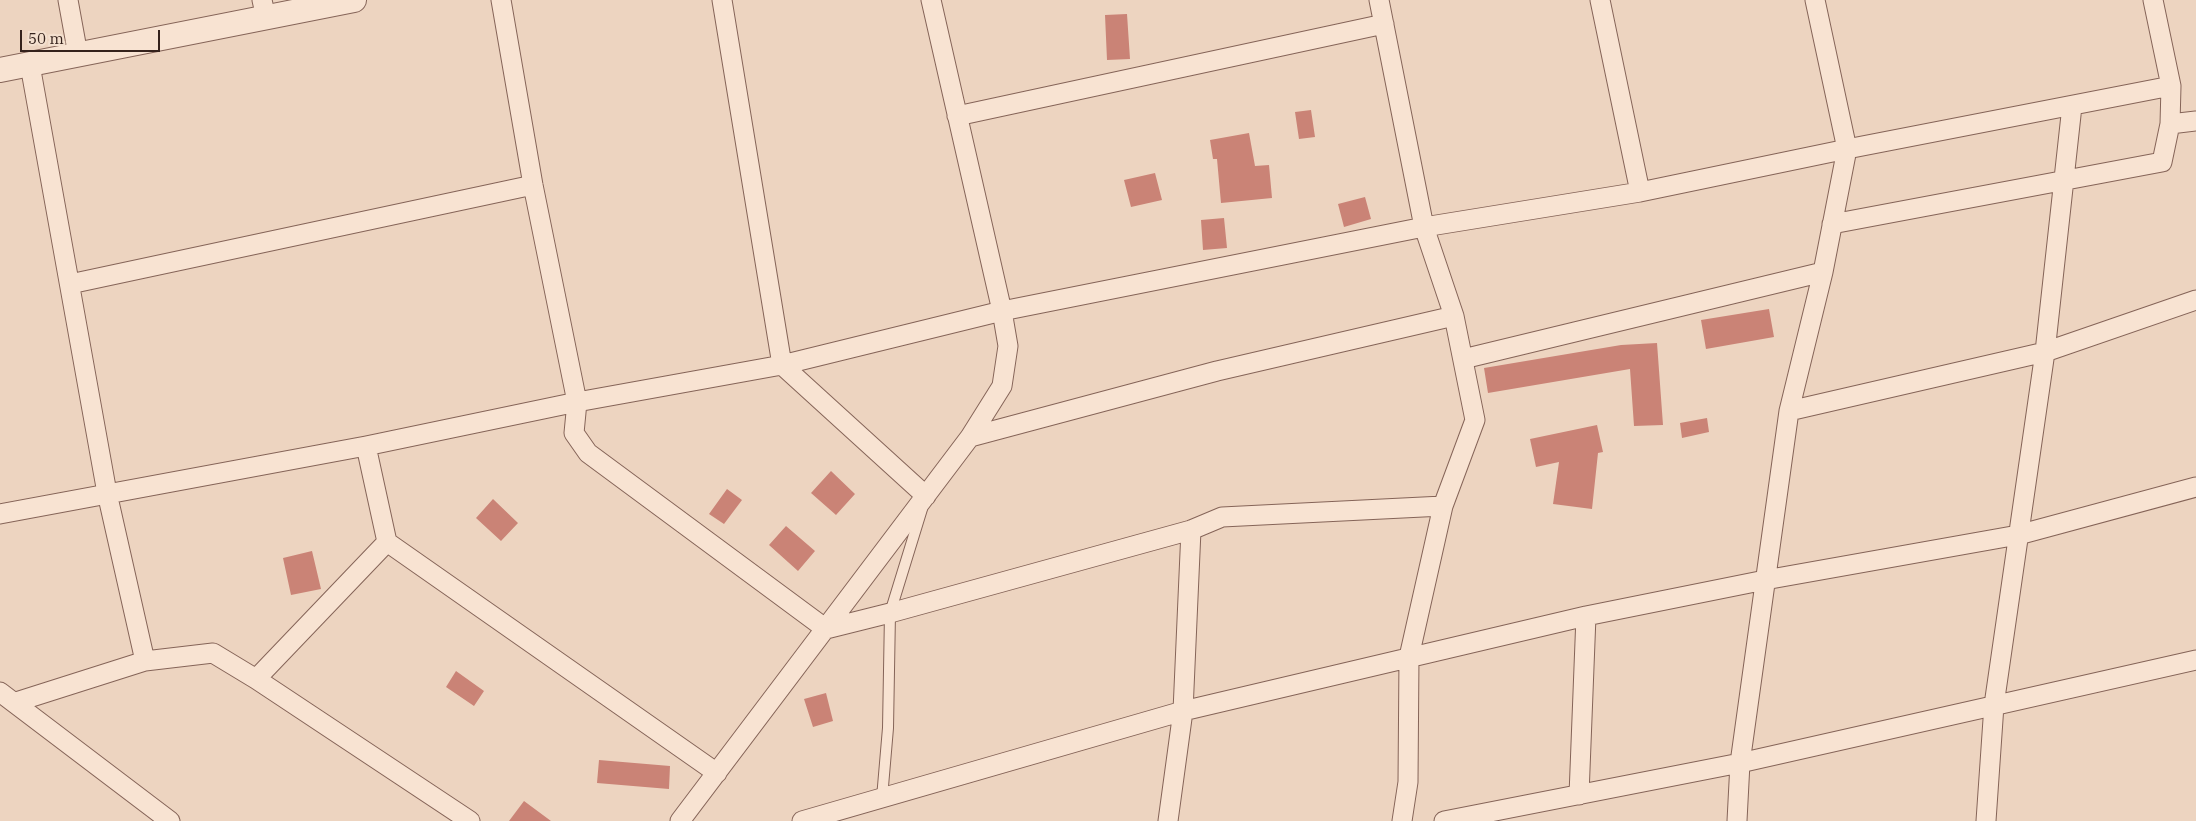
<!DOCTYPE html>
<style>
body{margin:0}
#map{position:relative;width:2196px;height:821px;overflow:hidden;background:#edd4c0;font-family:"IBM Plex Serif",serif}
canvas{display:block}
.scale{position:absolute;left:20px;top:30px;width:140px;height:22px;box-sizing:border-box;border:2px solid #35221c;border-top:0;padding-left:6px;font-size:15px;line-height:18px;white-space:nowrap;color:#35221c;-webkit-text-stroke:4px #f4e0cf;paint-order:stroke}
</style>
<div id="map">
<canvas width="2196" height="821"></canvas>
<div class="scale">50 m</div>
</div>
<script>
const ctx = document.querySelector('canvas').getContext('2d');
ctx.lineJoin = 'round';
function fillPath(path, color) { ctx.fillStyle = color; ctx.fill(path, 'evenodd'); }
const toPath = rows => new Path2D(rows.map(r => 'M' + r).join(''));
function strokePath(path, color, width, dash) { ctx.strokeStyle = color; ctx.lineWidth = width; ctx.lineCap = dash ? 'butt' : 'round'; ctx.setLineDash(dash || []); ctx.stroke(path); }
fillPath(toPath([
 [1127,14,1130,59,1107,60,1105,15],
 [1311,110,1315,137,1299,139,1295,112],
 [1249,133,1255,166,1269,165,1272,198,1221,203,1217,159,1213,159,1210,140],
 [1155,173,1162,200,1131,207,1124,180],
 [1365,197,1371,219,1344,227,1338,204],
 [1224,218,1227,248,1203,250,1201,220],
 [1769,309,1774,337,1706,349,1701,320],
 [1657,343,1663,425,1634,426,1630,369,1488,393,1484,368,1621,345],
 [1707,418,1709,432,1682,438,1680,423],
 [1597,425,1603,452,1598,453,1592,509,1553,504,1559,462,1536,467,1530,439],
 [831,471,855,494,836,515,811,493],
 [727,489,742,500,724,524,709,514],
 [493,499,518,523,501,541,476,518],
 [786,526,815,551,798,571,769,545],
 [312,551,321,589,291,595,283,558],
 [456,671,484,691,474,706,446,687],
 [826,693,833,721,813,727,804,699],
 [599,760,670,766,669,789,597,783],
 [524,801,551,821,509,821]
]), '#ca8376');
const service = toPath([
 [882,798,888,728,890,613,922,509]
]);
const minor = toPath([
 [68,0,78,55],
 [262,0,266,18],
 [501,0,533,185,577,402,574,433,588,453,826,629,890,613,1191,530,1222,517,1443,506],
 [722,0,782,365,926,496],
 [1379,0,1424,227,1454,316,1475,420,1443,506,1409,657,1408,782,1402,821],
 [1600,0,1640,192],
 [957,116,1384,24],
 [2170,124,2196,121],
 [1832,224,2162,162,2170,124,2171,86,2153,0],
 [70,284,533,185],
 [1463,359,1823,272],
 [1789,411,2045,352,2196,300],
 [970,437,1217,371,1454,316],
 [366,446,387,542,717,773],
 [0,514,366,446,577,402,782,365,1002,311,1424,227,1640,192,1847,149,2171,86],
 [145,661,213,653,256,679,470,821],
 [256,679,387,542],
 [0,692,170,821],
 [16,702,145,661,107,493,30,65],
 [1579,795,1586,616],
 [680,821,970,437,1002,386,1008,346,1002,311,931,0],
 [802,821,1183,711,1586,616,1765,580,2018,535,2196,487],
 [1168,821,1183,711,1191,530],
 [1444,821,1740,763,2196,660],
 [1737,821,1740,763,1789,411,1823,272,1847,149,1815,0],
 [1986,821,1994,705,2045,352,2072,106]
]);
const tertiary = toPath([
 [0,70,354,0]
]);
strokePath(service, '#856458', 12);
strokePath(minor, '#856458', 21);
strokePath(tertiary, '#856458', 26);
strokePath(service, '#f8e3d2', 10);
strokePath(minor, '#f8e3d2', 19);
strokePath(tertiary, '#f8e3d2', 24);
</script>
